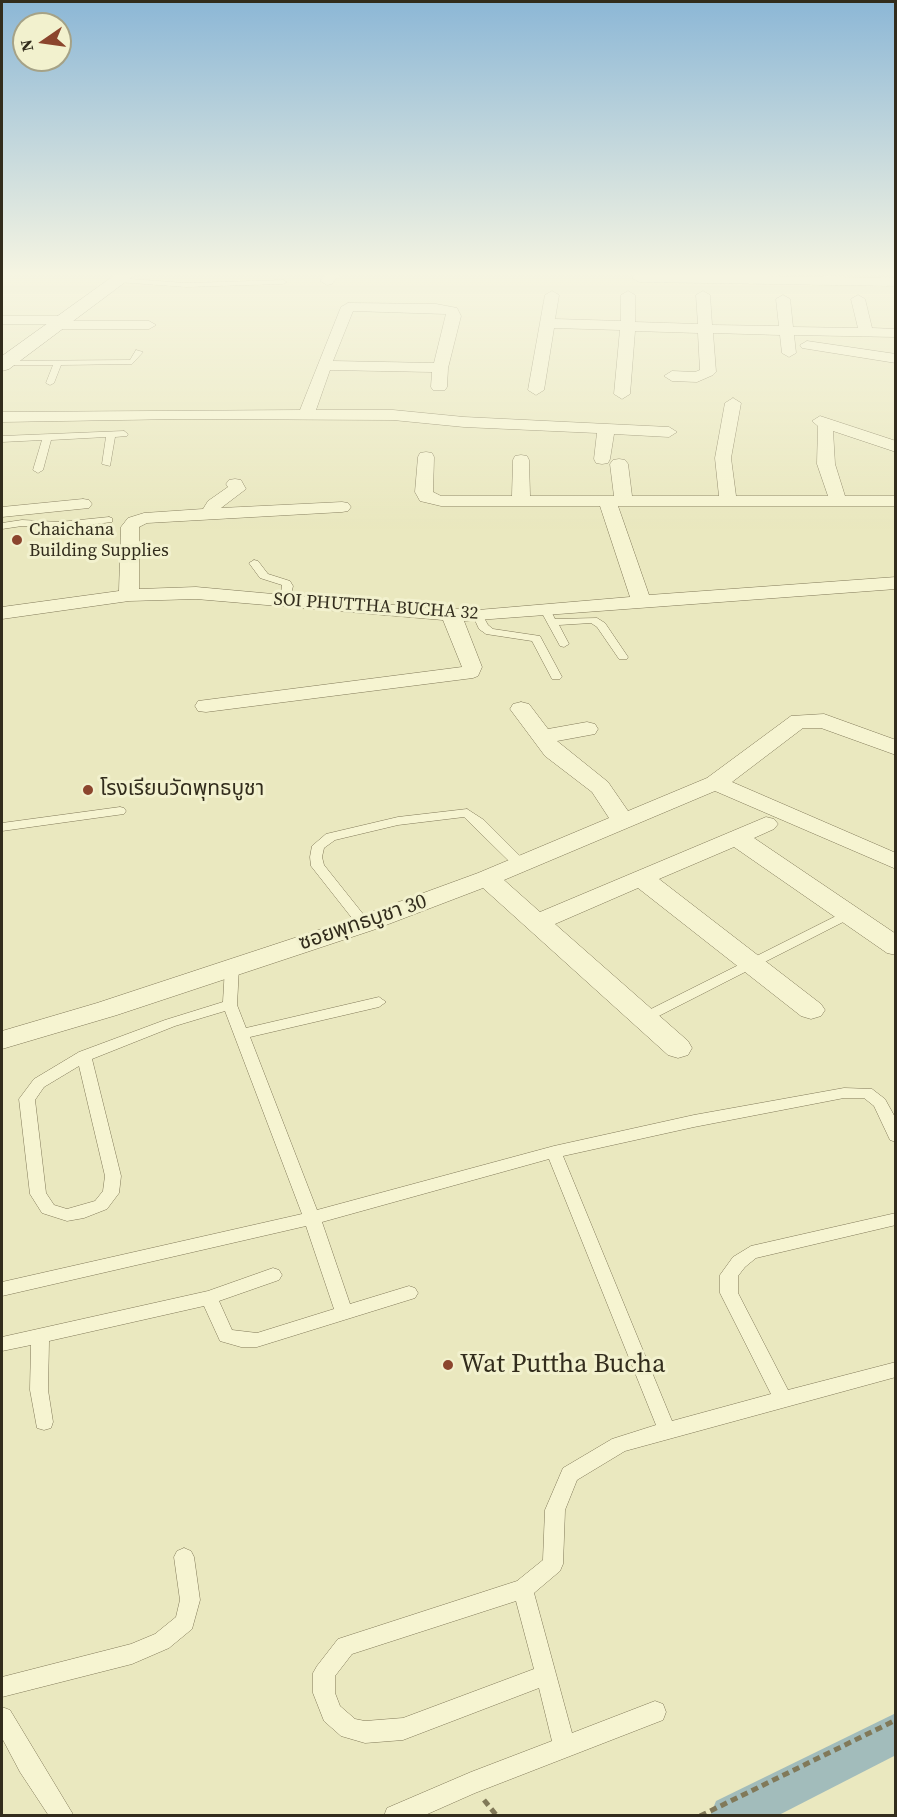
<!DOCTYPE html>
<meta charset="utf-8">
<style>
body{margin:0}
#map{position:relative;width:897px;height:1817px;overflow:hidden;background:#eae8bf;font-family:"Source Serif 4",serif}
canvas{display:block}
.frame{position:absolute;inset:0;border:3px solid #322c1c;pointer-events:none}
.north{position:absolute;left:12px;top:12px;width:60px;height:60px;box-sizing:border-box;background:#f2f1ce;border:2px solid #a5a287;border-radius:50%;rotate:257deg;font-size:16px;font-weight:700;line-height:24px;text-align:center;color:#322c1c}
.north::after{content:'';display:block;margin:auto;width:21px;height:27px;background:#8b452d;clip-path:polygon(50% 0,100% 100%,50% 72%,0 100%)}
</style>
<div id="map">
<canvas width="897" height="1817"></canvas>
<div class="frame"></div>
<div class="north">N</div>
</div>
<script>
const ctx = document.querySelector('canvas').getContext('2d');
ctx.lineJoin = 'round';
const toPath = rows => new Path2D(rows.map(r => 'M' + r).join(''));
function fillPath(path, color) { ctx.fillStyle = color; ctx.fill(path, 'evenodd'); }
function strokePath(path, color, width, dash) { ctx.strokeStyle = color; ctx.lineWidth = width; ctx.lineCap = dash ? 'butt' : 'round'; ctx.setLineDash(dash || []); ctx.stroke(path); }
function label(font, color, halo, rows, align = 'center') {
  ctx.font = font + ' "Source Serif 4","Noto Sans Thai",serif'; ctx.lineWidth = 6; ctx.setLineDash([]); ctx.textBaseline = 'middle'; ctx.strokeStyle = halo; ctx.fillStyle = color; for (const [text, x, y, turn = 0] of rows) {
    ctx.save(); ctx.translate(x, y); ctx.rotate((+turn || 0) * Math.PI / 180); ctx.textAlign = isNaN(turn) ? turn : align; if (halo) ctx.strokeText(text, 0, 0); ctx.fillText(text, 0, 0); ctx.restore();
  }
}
fillPath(toPath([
 [896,1713,896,1755,777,1816,710,1816,716,1801,896,1713]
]), '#a2bcbb');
const service = toPath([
 [119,278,186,283,283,280,287,282,283,284,186,287,116,282,116,278,119,278],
 [136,350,143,352,132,364,61,365,54,383,50,385,46,383,53,365,2,365,2,361,4,361,130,360,136,350],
 [124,431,128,434,127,436,115,437,110,466,102,464,106,437,51,440,43,470,38,473,33,470,42,440,2,442,2,436,124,431],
 [109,517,112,518,112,522,60,528,22,526,2,529,2,523,22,520,60,522,109,517],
 [254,560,258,561,268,574,290,581,293,586,289,603,285,604,280,601,282,585,260,578,249,563,254,560],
 [548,612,552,613,555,619,597,618,605,623,628,657,627,659,619,659,597,627,591,623,559,625,569,644,564,647,560,646,543,615,548,612],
 [478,613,482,614,488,625,493,629,540,636,562,677,560,679,552,679,532,641,486,634,479,629,473,616,478,613],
 [120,807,124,808,126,811,124,814,2,831,2,823,120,807],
 [467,809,484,820,525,861,527,864,525,867,515,867,464,817,398,825,335,840,324,848,322,857,324,865,371,924,364,928,359,927,311,866,310,857,312,846,326,834,398,817,467,809],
 [848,910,853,911,855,914,853,917,649,1021,639,1021,637,1018,639,1015,848,910],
 [232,962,239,967,237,1005,246,1028,379,997,386,1002,379,1007,250,1037,317,1210,554,1146,694,1115,844,1088,872,1089,885,1099,896,1119,896,1142,890,1140,874,1106,864,1098,844,1098,694,1127,563,1156,672,1421,771,1394,720,1293,720,1275,733,1257,751,1246,896,1213,896,1225,756,1258,745,1267,738,1276,738,1293,788,1390,896,1362,896,1377,625,1451,577,1480,565,1510,563,1564,560,1571,534,1593,572,1733,655,1701,663,1704,666,1712,663,1720,475,1793,423,1816,384,1816,387,1808,471,1772,552,1741,539,1688,403,1740,365,1743,341,1736,324,1721,313,1693,313,1673,317,1666,338,1639,517,1581,543,1560,545,1510,563,1468,612,1439,656,1425,549,1159,322,1222,350,1304,409,1286,415,1288,418,1293,415,1298,257,1347,241,1347,220,1341,204,1306,49,1341,48,1390,53,1422,51,1428,44,1430,37,1428,30,1390,31,1345,2,1351,2,1337,208,1291,273,1268,279,1270,282,1275,279,1280,219,1301,232,1330,257,1333,334,1309,306,1226,2,1296,2,1282,302,1214,225,1011,175,1026,92,1059,121,1176,119,1193,107,1209,84,1218,67,1221,42,1213,30,1194,19,1099,34,1079,79,1052,165,1020,223,1002,225,967,232,962],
 [79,1066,105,1176,103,1191,95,1201,67,1209,54,1205,46,1193,35,1100,44,1087,79,1066],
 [516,1601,534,1669,403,1718,365,1721,355,1719,340,1706,335,1693,335,1676,352,1654,516,1601],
 [184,1548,191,1551,194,1557,200,1600,192,1629,169,1648,132,1664,2,1697,2,1677,131,1644,155,1634,176,1617,180,1600,174,1557,177,1551,184,1548],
 [2,1707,10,1710,74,1816,49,1816,20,1772,2,1738,2,1707]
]);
const minor = toPath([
 [326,274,340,274,332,284,327,285,320,281,326,274],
 [637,274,896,278,896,286,639,282,632,278,637,274],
 [552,291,559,295,555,319,621,321,621,295,628,291,635,295,635,322,698,324,696,295,703,291,710,295,712,325,779,326,776,299,783,295,790,299,793,327,858,328,851,299,858,295,865,299,872,328,896,329,896,337,794,335,796,353,789,357,782,353,780,335,713,333,716,372,713,375,697,382,672,381,664,376,672,371,695,372,700,370,698,333,635,331,630,394,622,399,614,394,620,330,554,328,544,390,536,395,528,390,545,295,552,291],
 [348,303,436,304,457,308,461,316,448,368,447,387,445,390,433,390,431,387,432,372,330,370,316,410,393,410,464,417,669,427,677,432,669,437,614,434,610,459,608,463,602,464,596,463,594,459,597,433,464,427,393,420,181,419,2,422,2,412,300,410,341,307,348,303],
 [353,311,446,314,434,363,333,361,353,311],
 [2,316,64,316,69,317,71,321,149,321,156,325,149,329,57,329,52,328,50,324,2,324,2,316],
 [807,341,896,354,896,363,802,348,800,345,807,341],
 [733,398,741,403,731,458,736,496,828,496,817,464,818,426,812,421,820,416,896,441,896,452,833,431,835,464,845,496,896,496,896,506,618,506,649,595,896,577,896,589,464,621,482,667,478,676,473,678,206,712,198,711,195,706,198,701,462,667,443,620,196,599,129,601,2,619,2,607,119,591,121,527,128,518,144,513,203,509,208,501,228,487,226,484,229,480,235,479,241,480,246,489,221,508,342,502,348,503,351,507,348,511,342,512,147,523,139,527,139,589,196,587,416,607,478,610,630,597,600,506,441,506,420,501,415,492,418,457,420,453,426,452,432,453,434,457,433,492,441,496,512,496,513,460,515,456,521,455,527,456,529,460,530,496,614,496,610,464,613,460,619,459,625,460,628,464,632,496,719,496,715,458,725,403,733,398],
 [83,499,89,500,92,504,89,508,2,517,2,507,83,499],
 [521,702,529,704,548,729,587,722,595,724,598,729,595,734,557,741,608,782,628,811,707,778,791,716,824,714,896,740,896,755,821,728,803,728,732,782,896,853,896,869,715,791,504,880,540,912,766,817,774,819,778,824,774,829,754,838,896,934,896,955,887,953,734,847,659,879,821,1004,825,1010,821,1016,811,1019,801,1016,638,888,555,924,688,1041,692,1048,688,1055,678,1058,668,1055,483,888,373,930,117,1015,2,1049,2,1031,97,1003,355,918,478,873,609,818,592,792,545,756,510,709,513,704,521,702]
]);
const secondary = toPath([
 [116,274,136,274,9,369,2,371,2,356,116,274]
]);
strokePath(service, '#817959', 1);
strokePath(minor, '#817959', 1);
strokePath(secondary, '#63593c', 1);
strokePath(toPath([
 [484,1800,497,1816],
 [700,1816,896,1720]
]), '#817959', 5, [7, 4.5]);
fillPath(service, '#f6f4d1');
fillPath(minor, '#f6f4d1');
fillPath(secondary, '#f6f4d1');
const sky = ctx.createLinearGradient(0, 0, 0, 529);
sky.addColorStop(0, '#8cb7d6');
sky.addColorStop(0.52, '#f6f5e2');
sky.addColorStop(1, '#f6f5e200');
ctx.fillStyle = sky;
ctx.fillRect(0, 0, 897, 529);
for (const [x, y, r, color] of [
 [17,540,6,"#8b452d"],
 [88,790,6,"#8b452d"],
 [448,1365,6,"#8b452d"]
]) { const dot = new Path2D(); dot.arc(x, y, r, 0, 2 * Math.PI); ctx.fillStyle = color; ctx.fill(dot); strokePath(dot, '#f2f1ce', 2); }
label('18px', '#322c1c', '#f2f1ce', [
 ["Chaichana",29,530],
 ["Building Supplies",29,551]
], 'left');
label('18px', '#322c1c', '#f2f1ce', [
 ["SOI PHUTTHA BUCHA 32",376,607,4]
]);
label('21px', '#322c1c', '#f2f1ce', [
 ["โรงเรียนวัดพุทธบูชา",100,790]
], 'left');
label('21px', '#322c1c', '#f2f1ce', [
 ["ซอยพุทธบูชา 30",363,923,-19]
]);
label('26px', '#322c1c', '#f2f1ce', [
 ["Wat Puttha Bucha",460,1365]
], 'left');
</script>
